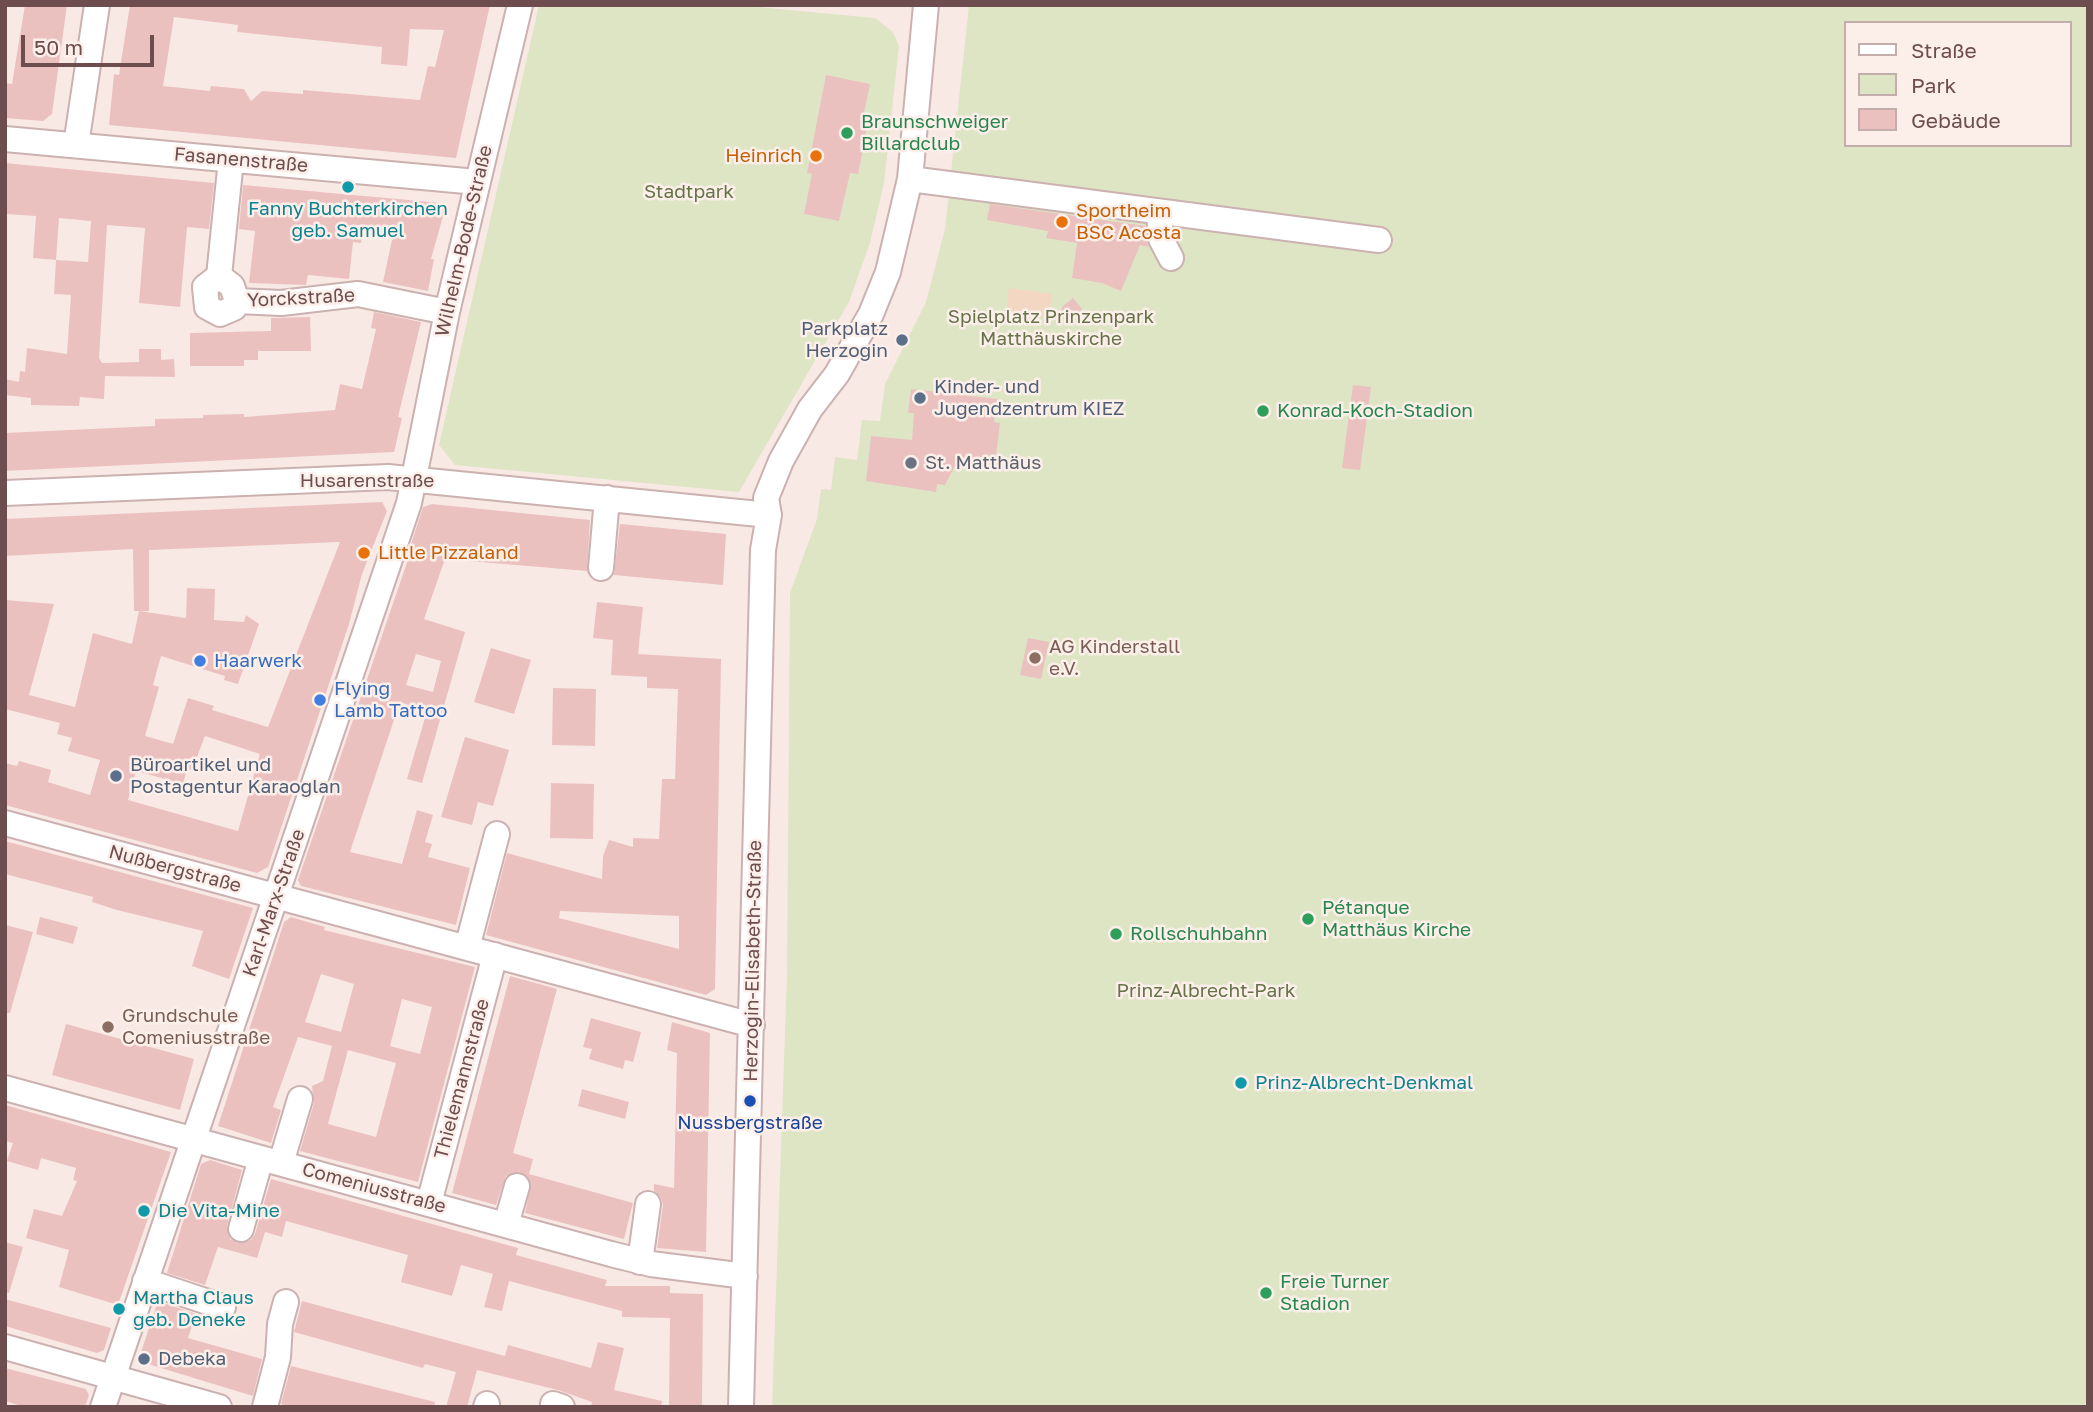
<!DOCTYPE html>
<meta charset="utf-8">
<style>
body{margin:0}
#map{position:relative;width:2093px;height:1412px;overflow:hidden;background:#f9e9e5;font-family:"Golos Text",sans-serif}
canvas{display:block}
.frame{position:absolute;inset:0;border:7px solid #6e4d4e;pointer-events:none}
.legend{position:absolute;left:1844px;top:21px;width:228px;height:126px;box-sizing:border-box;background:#fcefea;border:2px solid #c3aeac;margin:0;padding:9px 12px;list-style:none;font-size:21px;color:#6e4d4e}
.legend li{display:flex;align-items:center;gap:14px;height:35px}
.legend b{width:35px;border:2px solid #c3aeac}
.scale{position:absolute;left:21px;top:35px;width:133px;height:32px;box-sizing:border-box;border:4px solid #6e4d4e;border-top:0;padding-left:9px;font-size:21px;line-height:24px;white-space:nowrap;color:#6e4d4e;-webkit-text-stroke:5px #fcefea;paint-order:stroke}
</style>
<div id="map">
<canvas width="2093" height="1412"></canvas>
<div class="frame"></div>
<ul class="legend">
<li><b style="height:9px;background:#fff"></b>Straße</li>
<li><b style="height:19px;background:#dee5c5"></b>Park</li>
<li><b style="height:19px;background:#ebc1c0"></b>Gebäude</li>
</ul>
<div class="scale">50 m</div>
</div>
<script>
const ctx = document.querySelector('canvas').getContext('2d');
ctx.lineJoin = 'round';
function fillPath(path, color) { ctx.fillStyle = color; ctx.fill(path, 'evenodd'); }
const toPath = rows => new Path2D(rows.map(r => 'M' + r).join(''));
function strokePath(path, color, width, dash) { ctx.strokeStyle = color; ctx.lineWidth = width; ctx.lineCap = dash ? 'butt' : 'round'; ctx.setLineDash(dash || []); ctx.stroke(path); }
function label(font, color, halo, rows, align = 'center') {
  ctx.font = font + ' "Golos Text",sans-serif'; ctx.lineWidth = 5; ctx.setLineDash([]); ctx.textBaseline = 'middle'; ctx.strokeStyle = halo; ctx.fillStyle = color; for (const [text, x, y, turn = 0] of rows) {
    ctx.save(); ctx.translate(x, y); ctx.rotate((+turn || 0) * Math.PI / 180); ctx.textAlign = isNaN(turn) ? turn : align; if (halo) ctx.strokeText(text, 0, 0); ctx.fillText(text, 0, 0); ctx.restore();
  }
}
fillPath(toPath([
 [539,5,736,5,875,18,893,32,899,46,884,183,870,243,849,302,739,492,455,465,439,445],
 [969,5,2088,5,2088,1407,772,1407,787,974,790,593,817,519,821,489,831,490,835,457,857,460,862,420,880,421,885,384,926,302,945,229],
 [1846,23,2070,23,2070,145,1846,145]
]), '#dee5c5');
fillPath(toPath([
 [1009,288,1052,294,1048,318,1006,312]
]), '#f4d7c3');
fillPath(toPath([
 [25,5,67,5,52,114,43,121,5,118,5,83,12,84],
 [130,5,490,5,456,158,109,125,114,74,119,75],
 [174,17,238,25,237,32,382,47,381,64,407,66,410,29,444,30,435,67,428,66,420,100,303,90,303,94,262,91,251,101,244,89,211,86,210,91,163,86],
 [826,75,870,84,861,127,867,128,858,174,850,173,839,221,804,214,812,174,807,173],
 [5,163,214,183,209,229,187,227,180,307,139,303,145,228,107,225,99,358,102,363,139,362,139,349,161,349,161,360,174,359,175,377,105,376,104,399,80,397,79,406,31,405,31,398,5,395,5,379,19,382,20,371,25,372,27,348,67,354,71,295,54,294,56,260,33,258,36,216,5,214],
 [59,218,91,221,88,262,56,260],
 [243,185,441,203,445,209,431,259,434,259,428,291,383,282,393,235,362,232,361,243,353,242,349,279,308,275,306,285,249,283,255,231,239,229],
 [990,204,1145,226,1148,247,1140,245,1121,291,1102,283,1072,278,1077,243,1046,238,1048,231,987,220],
 [1073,298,1082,309,1081,318,1074,323,1066,322,1061,315,1062,307],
 [374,312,421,322,398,417,402,418,394,452,5,471,5,433,155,426,155,419,203,418,203,415,244,414,244,417,335,410,340,384,362,389,376,329,371,328],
 [310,317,311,351,258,351,258,360,244,360,244,366,190,366,190,333,271,331,271,318],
 [1353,385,1371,387,1360,470,1342,468],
 [911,389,997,399,994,422,1000,423,995,464,958,460,945,485,937,484,936,492,866,481,871,436,912,440,914,413,908,413],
 [382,502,387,511,362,574,349,624,268,867,257,873,5,805,5,763,17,766,19,761,51,770,48,782,90,795,100,760,68,751,72,738,57,734,60,723,5,709,5,600,54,604,29,695,75,707,93,633,132,644,139,611,186,618,187,588,215,589,214,620,244,622,246,615,259,624,238,684,224,680,225,676,161,656,153,685,159,687,145,736,173,744,188,698,214,706,212,710,268,727,340,542,149,550,149,611,134,611,133,549,5,556,5,519],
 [205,736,260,754,238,831,128,800,136,771,183,784,187,769,192,770],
 [432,504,590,520,587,571,445,559,424,619,465,632,422,783,407,779,427,711,400,702,350,852,402,864,417,810,433,815,425,842,432,844,428,857,470,868,456,925,301,886,298,880,412,548,410,547,423,507],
 [416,654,441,661,433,692,406,685],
 [620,524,726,534,723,585,614,575],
 [597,602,643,607,638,654,721,659,715,989,706,995,486,935,507,853,602,879,603,856,609,840,633,847,633,838,659,839,662,779,675,779,678,689,647,688,647,677,611,675,613,640,593,638],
 [560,911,679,916,679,949,559,918],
 [1028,638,1049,642,1041,679,1020,675],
 [491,648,531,660,514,714,474,702],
 [553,688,596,689,595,746,552,745],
 [465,737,509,750,493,806,478,802,472,825,441,817],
 [551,783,594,784,593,839,550,838],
 [5,841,253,908,229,979,192,966,203,931,117,910,92,902,93,897,5,874],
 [40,917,78,927,73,944,36,934],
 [291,917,325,927,324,930,475,967,418,1182,300,1151,314,1103,312,1086,323,1081,332,1046,298,1037,273,1107,281,1110,271,1143,218,1126,284,922],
 [321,974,354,984,341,1032,305,1022],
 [402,999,432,1007,420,1054,390,1046],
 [348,1050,396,1063,376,1137,328,1124],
 [5,925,33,932,10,1013,5,1013],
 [510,976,557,989,513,1153,533,1159,529,1174,633,1203,624,1239,525,1213,531,1183,520,1172,506,1176,496,1205,452,1193],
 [591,1018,641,1032,633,1062,625,1060,623,1069,589,1059,592,1049,583,1047],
 [672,1022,710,1033,706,1252,657,1248,663,1205,661,1198,654,1191,654,1184,674,1188,677,1053,667,1050],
 [66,1024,194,1059,180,1110,52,1075],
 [582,1089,629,1102,625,1119,578,1106],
 [5,1105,171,1152,118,1305,59,1287,69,1250,26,1238,34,1209,62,1216,77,1181,73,1180,76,1168,41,1158,38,1170,7,1161,13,1143,5,1141],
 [210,1160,242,1170,227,1226,230,1239,238,1243,251,1240,255,1234,271,1179,518,1248,516,1255,607,1280,605,1286,670,1286,670,1293,703,1294,702,1407,669,1407,670,1318,622,1317,622,1311,509,1281,502,1311,484,1307,493,1274,461,1265,452,1296,401,1282,408,1255,286,1221,282,1237,265,1232,257,1258,218,1247,205,1285,167,1273,201,1164],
 [5,1242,23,1247,9,1293,5,1292],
 [5,1299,111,1328,104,1350,97,1353,5,1326],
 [158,1301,196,1314,188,1338,262,1359,253,1396,138,1361],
 [302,1301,505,1356,508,1345,591,1368,598,1342,624,1348,614,1390,662,1401,661,1407,591,1407,592,1402,558,1390,477,1370,467,1407,446,1407,456,1372,425,1364,423,1368,294,1332],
 [291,1366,435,1402,434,1407,292,1407,281,1404],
 [5,1368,86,1389,89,1395,85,1407,25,1407,5,1401]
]), '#ebc1c0');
const minor = toPath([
 [5,139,477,182],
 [76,145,97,5],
 [231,160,219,276,232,286,237,301,281,303,358,294,447,312],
 [910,179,1379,240],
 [1159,214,1161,239,1171,258],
 [219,276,205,287,207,307,220,314,234,308,237,301],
 [5,493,388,477,769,515],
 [601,568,607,498],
 [5,823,752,1025],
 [467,948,497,834],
 [5,1088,611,1254,651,1264,745,1276],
 [281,1163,300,1099],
 [429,1203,495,955],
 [506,1225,517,1186],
 [241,1229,261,1158],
 [640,1262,648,1204],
 [145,1281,223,1307],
 [5,1347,219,1407],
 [553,1404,562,1407],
 [103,1407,409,503,447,312,520,5],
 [265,1407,278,1357,280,1324,286,1302],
 [486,1407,487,1404],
 [741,1407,761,627,763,550,769,515,766,498,781,461,810,409,837,374,871,314,888,272,910,179,926,5]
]);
strokePath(minor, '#cbb1b0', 28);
strokePath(minor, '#fff', 24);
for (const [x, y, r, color] of [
 [847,133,7,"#2e9e5b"],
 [816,156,7,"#e8710a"],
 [348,187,7,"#0f9aa8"],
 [1062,222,7,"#e8710a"],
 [902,340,7,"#5c6f8a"],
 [920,398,7,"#5c6f8a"],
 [1263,411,7,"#2e9e5b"],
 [911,463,7,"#6b7280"],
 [364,553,7,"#e8710a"],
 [1035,658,7,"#8d6e63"],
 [200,661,7,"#3f7fe0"],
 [320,700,7,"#3f7fe0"],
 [116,776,7,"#5c6f8a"],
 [1308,919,7,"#2e9e5b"],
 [1116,934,7,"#2e9e5b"],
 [108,1027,7,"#8d6e63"],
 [1241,1083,7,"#0f9aa8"],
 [750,1101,7,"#1a4fb4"],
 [144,1211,7,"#0f9aa8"],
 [1266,1293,7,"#2e9e5b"],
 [119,1309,7,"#0f9aa8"],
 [144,1359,7,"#5c6f8a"]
]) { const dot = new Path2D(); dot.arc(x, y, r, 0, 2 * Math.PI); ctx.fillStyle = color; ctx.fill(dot); strokePath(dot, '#fcefea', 2.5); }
label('19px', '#27864d', '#fcefea', [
 ["Braunschweiger",861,122],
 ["Billardclub",861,144],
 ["Konrad-Koch-Stadion",1277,411],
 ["Pétanque",1322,908],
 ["Matthäus Kirche",1322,930],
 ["Rollschuhbahn",1130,934],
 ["Freie Turner",1280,1282],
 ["Stadion",1280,1304]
], 'left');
label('19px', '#c56008', '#fcefea', [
 ["Heinrich",802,156,"right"],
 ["Sportheim",1076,211],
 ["BSC Acosta",1076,233],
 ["Little Pizzaland",378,553]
], 'left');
label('19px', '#6e4d4e', '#fcefea', [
 ["Fasanenstraße",241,160,5],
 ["Wilhelm-Bode-Straße",464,241,-77],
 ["Yorckstraße",301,298,-3],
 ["Husarenstraße",367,481],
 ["Nußbergstraße",175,869,15],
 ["Karl-Marx-Straße",274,903,-71],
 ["Herzogin-Elisabeth-Straße",753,961,-89],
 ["Thielemannstraße",462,1079,-75],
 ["Comeniusstraße",374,1188,15]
]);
label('19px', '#657347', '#fcefea', [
 ["Stadtpark",689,192],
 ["Spielplatz Prinzenpark",1051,317],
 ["Matthäuskirche",1051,339],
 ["Prinz-Albrecht-Park",1206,991]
]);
label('19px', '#0d838f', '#fcefea', [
 ["Fanny Buchterkirchen",348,209,"center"],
 ["geb. Samuel",348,231,"center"],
 ["Prinz-Albrecht-Denkmal",1255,1083],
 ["Die Vita-Mine",158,1211],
 ["Martha Claus",133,1298],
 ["geb. Deneke",133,1320]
], 'left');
label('19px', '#4e5e75', '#fcefea', [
 ["Parkplatz",888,329,"right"],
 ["Herzogin",888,351,"right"],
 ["Kinder- und",934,387],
 ["Jugendzentrum KIEZ",934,409],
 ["Büroartikel und",130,765],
 ["Postagentur Karaoglan",130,787],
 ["Debeka",158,1359]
], 'left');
label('19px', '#5b616d', '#fcefea', [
 ["St. Matthäus",925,463]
], 'left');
label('19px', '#785e54', '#fcefea', [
 ["AG Kinderstall",1049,647],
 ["e.V.",1049,669],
 ["Grundschule",122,1016],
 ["Comeniusstraße",122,1038]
], 'left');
label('19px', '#366cbe', '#fcefea', [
 ["Haarwerk",214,661],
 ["Flying",334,689],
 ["Lamb Tattoo",334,711]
], 'left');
label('19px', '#164399', '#fcefea', [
 ["Nussbergstraße",750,1123]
]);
</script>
